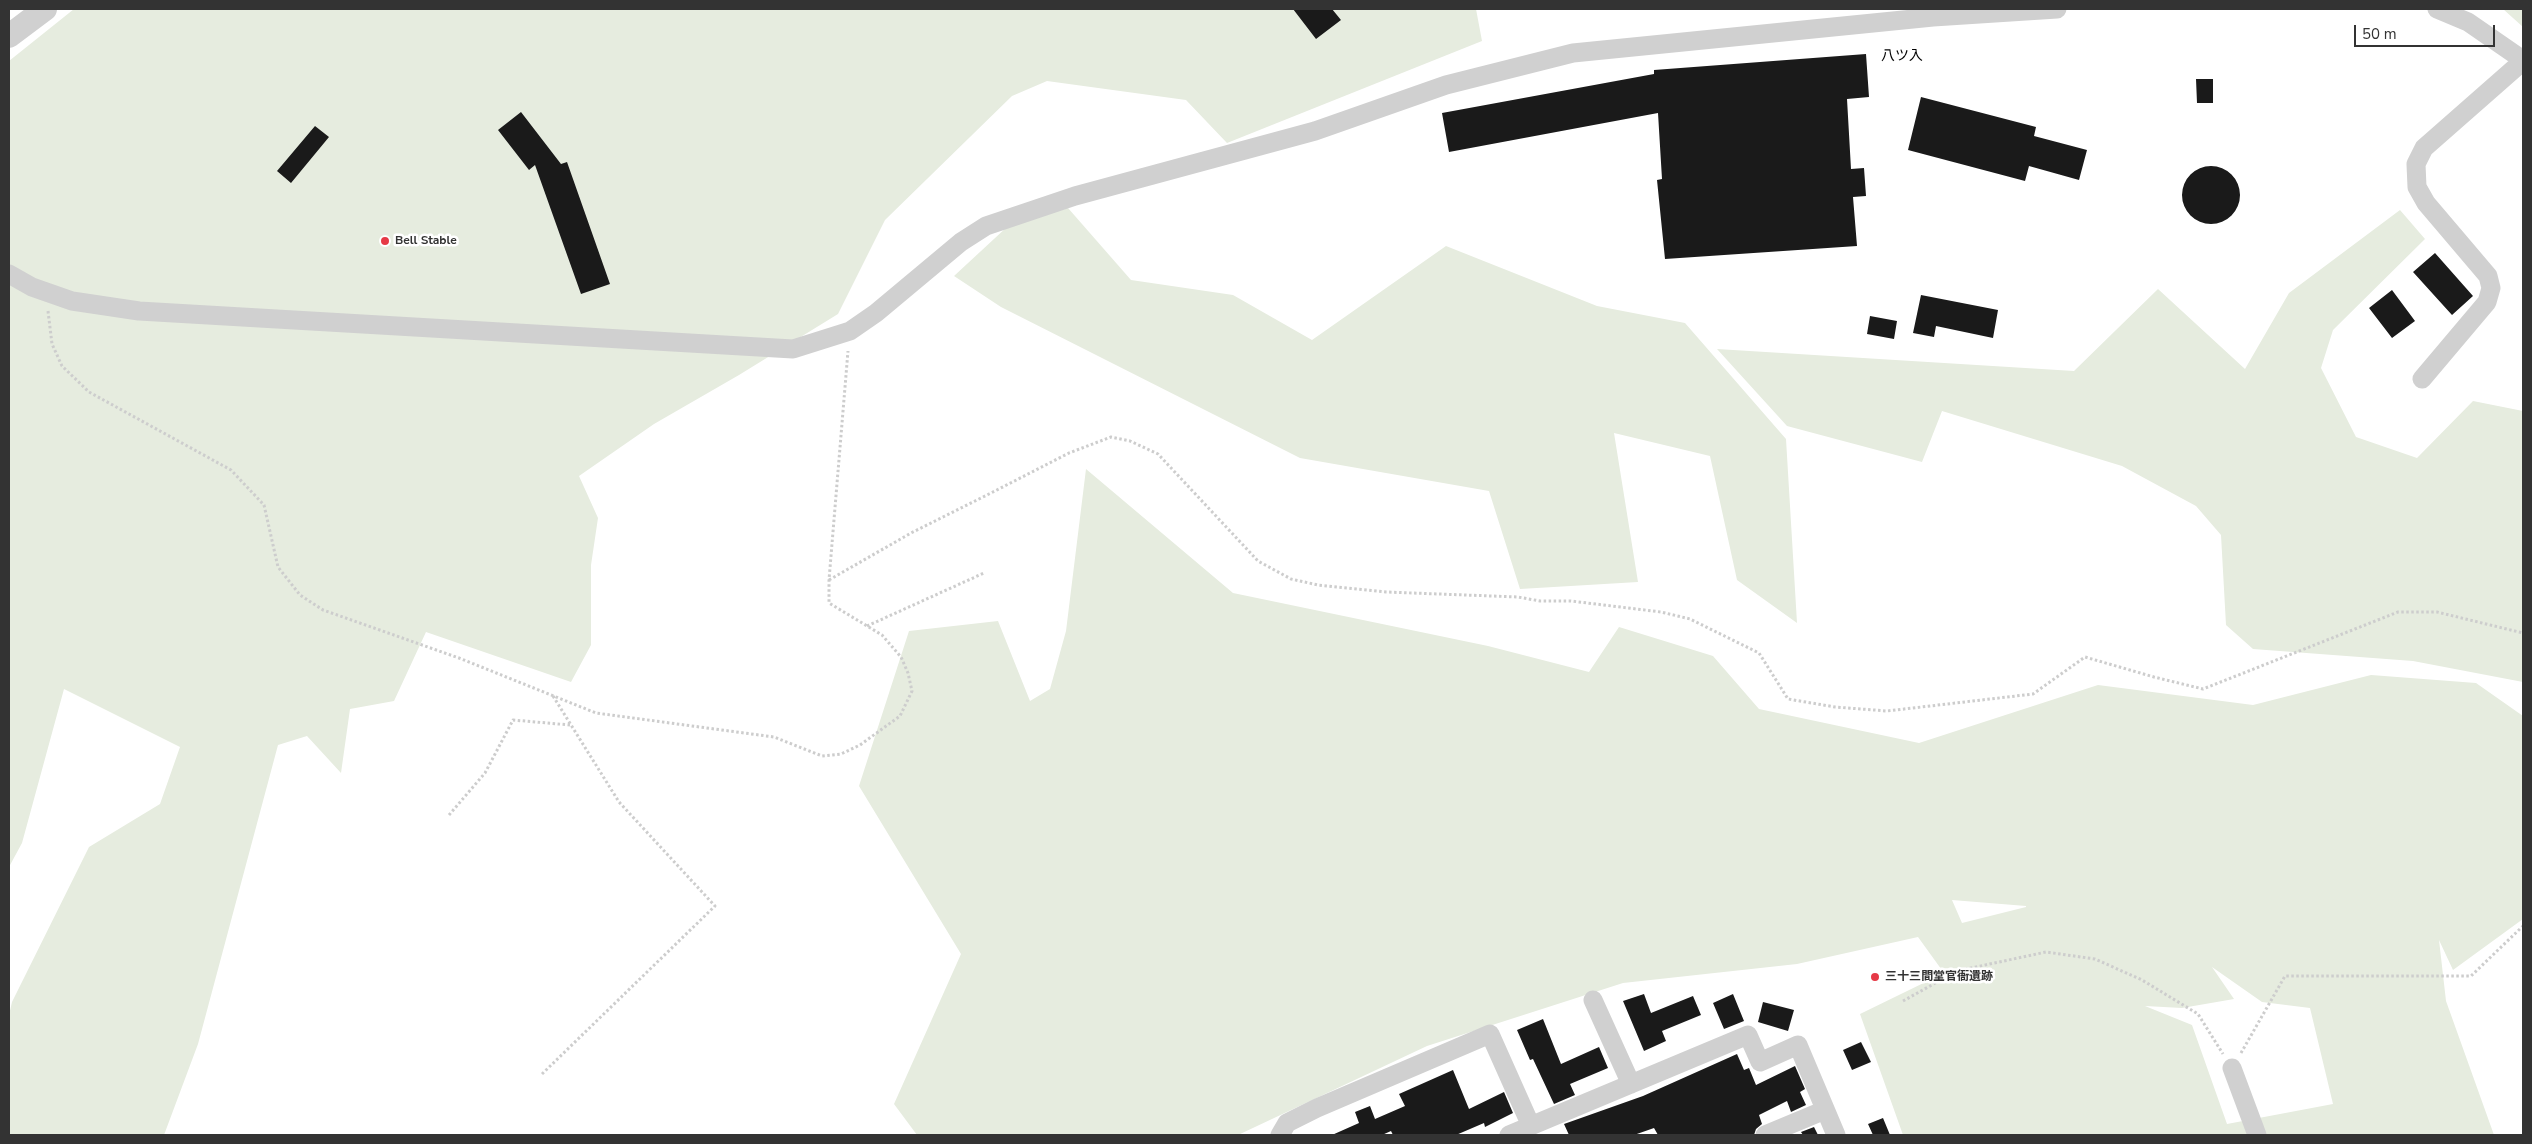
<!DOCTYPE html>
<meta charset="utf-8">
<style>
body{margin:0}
#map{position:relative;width:2532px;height:1144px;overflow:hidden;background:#fff;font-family:"Nunito Sans",sans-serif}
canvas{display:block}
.frame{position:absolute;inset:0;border:10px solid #333;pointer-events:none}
.scale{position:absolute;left:2354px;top:25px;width:141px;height:22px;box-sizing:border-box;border:2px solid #333;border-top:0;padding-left:6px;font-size:15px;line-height:18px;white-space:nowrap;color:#333;-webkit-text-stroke:4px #fff;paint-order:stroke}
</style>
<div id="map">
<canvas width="2532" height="1144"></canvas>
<div class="frame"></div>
<div class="scale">50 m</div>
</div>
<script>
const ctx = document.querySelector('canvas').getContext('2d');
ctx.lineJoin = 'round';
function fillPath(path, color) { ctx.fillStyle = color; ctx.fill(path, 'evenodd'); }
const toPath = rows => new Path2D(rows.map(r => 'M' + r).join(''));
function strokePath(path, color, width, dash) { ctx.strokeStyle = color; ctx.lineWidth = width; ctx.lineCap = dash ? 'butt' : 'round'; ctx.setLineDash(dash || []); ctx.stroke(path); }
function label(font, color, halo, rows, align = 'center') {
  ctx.font = font + ' "Nunito Sans","Noto Sans JP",sans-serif'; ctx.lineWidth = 5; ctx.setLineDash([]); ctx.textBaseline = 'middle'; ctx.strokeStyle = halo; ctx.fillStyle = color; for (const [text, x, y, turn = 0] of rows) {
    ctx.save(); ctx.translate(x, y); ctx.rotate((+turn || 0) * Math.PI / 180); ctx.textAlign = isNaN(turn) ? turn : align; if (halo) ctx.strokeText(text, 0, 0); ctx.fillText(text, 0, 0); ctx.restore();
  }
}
fillPath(toPath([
 [74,9,1476,9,1482,41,1227,143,1186,100,1047,81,1012,96,885,220,838,314,739,375,654,424,579,476,598,518,591,565,591,645,571,682,426,632,394,701,350,709,341,773,307,736,278,745,198,1044,164,1135,9,1135,9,1015,12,1002,89,847,160,804,180,747,64,689,22,843,9,867,9,61],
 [2503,9,2523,9,2523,27],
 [1068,208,1131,280,1233,295,1312,340,1446,246,1597,306,1685,323,1786,439,1797,623,1737,580,1710,456,1614,433,1638,582,1520,589,1489,491,1300,458,1001,307,954,276,1008,226],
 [2400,210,2425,239,2333,330,2321,368,2356,437,2417,458,2473,401,2523,411,2523,682,2413,661,2253,649,2226,625,2221,535,2196,506,2122,466,1942,411,1922,462,1787,426,1717,349,2074,371,2158,289,2245,369,2289,293],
 [1086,469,1233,593,1488,646,1589,672,1619,627,1713,656,1759,709,1919,743,2098,685,2253,705,2371,675,2476,683,2523,716,2523,919,2453,970,2439,940,2446,1001,2494,1135,1903,1135,1860,1014,1944,973,1918,937,1797,964,1623,983,1427,1046,1238,1135,917,1135,894,1104,961,954,859,786,909,631,998,621,1030,701,1050,689,1066,631],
 [1952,900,2026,906,2026,907,1962,923],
 [2212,967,2262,1002,2310,1008,2333,1104,2227,1124,2192,1025,2145,1006,2182,1008,2234,999]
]), '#e6ecdf');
fillPath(toPath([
 [1293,9,1332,9,1341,20,1316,39],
 [1866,54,1869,97,1847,99,1851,169,1864,168,1866,196,1853,197,1857,246,1665,259,1657,180,1662,179,1658,113,1449,152,1442,113,1654,74,1654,70],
 [2196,79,2213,79,2213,103,2197,103],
 [1921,97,2036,127,2034,136,2087,150,2079,180,2029,166,2025,181,1908,150],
 [521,112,561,164,567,162,610,284,581,294,535,165,529,170,498,130],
 [315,126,329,137,291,183,277,171],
 '2182 195a29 29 0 1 1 58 0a29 29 0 1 1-58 0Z',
 [2435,253,2473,296,2452,315,2413,272],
 [2392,290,2415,321,2392,338,2369,308],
 [1921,295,1998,310,1993,338,1936,326,1934,337,1913,333],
 [1870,316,1897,321,1894,339,1867,334],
 [1644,994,1651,1013,1693,996,1701,1015,1662,1031,1666,1041,1644,1051,1623,1001],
 [1733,994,1744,1021,1724,1029,1713,1003],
 [1763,1002,1794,1010,1788,1031,1758,1022],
 [1543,1019,1561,1064,1599,1047,1608,1068,1570,1084,1575,1095,1554,1104,1533,1059,1530,1060,1517,1030],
 [1861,1042,1871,1062,1852,1070,1843,1050],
 [1737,1054,1744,1070,1749,1068,1756,1085,1795,1066,1805,1089,1800,1092,1806,1105,1791,1112,1787,1101,1759,1115,1762,1124,1756,1129,1754,1135,1658,1135,1654,1128,1634,1135,1569,1135,1564,1124,1643,1096],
 [1453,1070,1469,1109,1504,1092,1513,1113,1485,1127,1484,1123,1456,1135,1393,1135,1391,1131,1382,1135,1332,1135,1359,1123,1355,1112,1370,1106,1375,1119,1405,1106,1399,1094],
 [1883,1118,1890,1135,1873,1135,1868,1124],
 [1814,1127,1818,1135,1803,1135,1801,1132]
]), '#1a1a1a');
strokePath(toPath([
 [48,311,52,344,62,366,89,392,231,470,264,505,278,567,300,595,323,610,459,658,596,713,774,737,822,756,841,754,860,745,900,716,912,691,908,673,901,657,882,635,829,603,829,580,848,351],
 [829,580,911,533,989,494,1069,453,1111,437,1130,441,1158,454,1258,561,1291,579,1318,585,1386,592,1518,597,1540,601,1571,601,1661,612,1690,619,1759,653,1788,699,1835,707,1887,711,2033,694,2085,657,2154,677,2203,689,2398,612,2437,612,2523,633],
 [867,626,984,573],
 [449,815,485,773,513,720,570,725],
 [1903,1001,1957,971,2046,952,2095,959,2142,980,2198,1014,2223,1054],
 [2241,1053,2285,976,2471,976,2523,926],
 [542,1074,715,906,619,802,553,696]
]), '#cdcdcd', 3, [2.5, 2.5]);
strokePath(toPath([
 [2437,9,2468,22,2523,60],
 [9,274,32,287,72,301,139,311,793,349,850,331,876,313,961,242,986,226,1075,196,1315,131,1446,85,1573,53,1933,17,2057,9],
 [2422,379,2487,302,2491,288,2488,276,2426,203,2417,187,2416,164,2424,148,2523,61],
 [1593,1000,1631,1084],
 [2232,1068,2257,1135],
 [1280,1135,1287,1123,1317,1108,1490,1034,1531,1126],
 [1509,1135,1748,1035,1760,1062,1798,1045,1836,1135],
 [1765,1135,1825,1110]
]), '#d0d0d0', 19);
strokePath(toPath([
 [9,36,45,9]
]), '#d0d0d0', 24);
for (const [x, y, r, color] of [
 [385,241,5,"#e63946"],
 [1875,977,5,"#e63946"]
]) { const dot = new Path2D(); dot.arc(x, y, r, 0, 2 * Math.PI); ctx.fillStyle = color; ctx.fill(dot); strokePath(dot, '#fff', 2); }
label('bold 12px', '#333', '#fff', [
 ["Bell Stable",395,241],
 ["三十三間堂官衙遺跡",1885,977]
], 'left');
label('14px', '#000', '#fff', [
 ["八ツ入",1902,57]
]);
</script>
